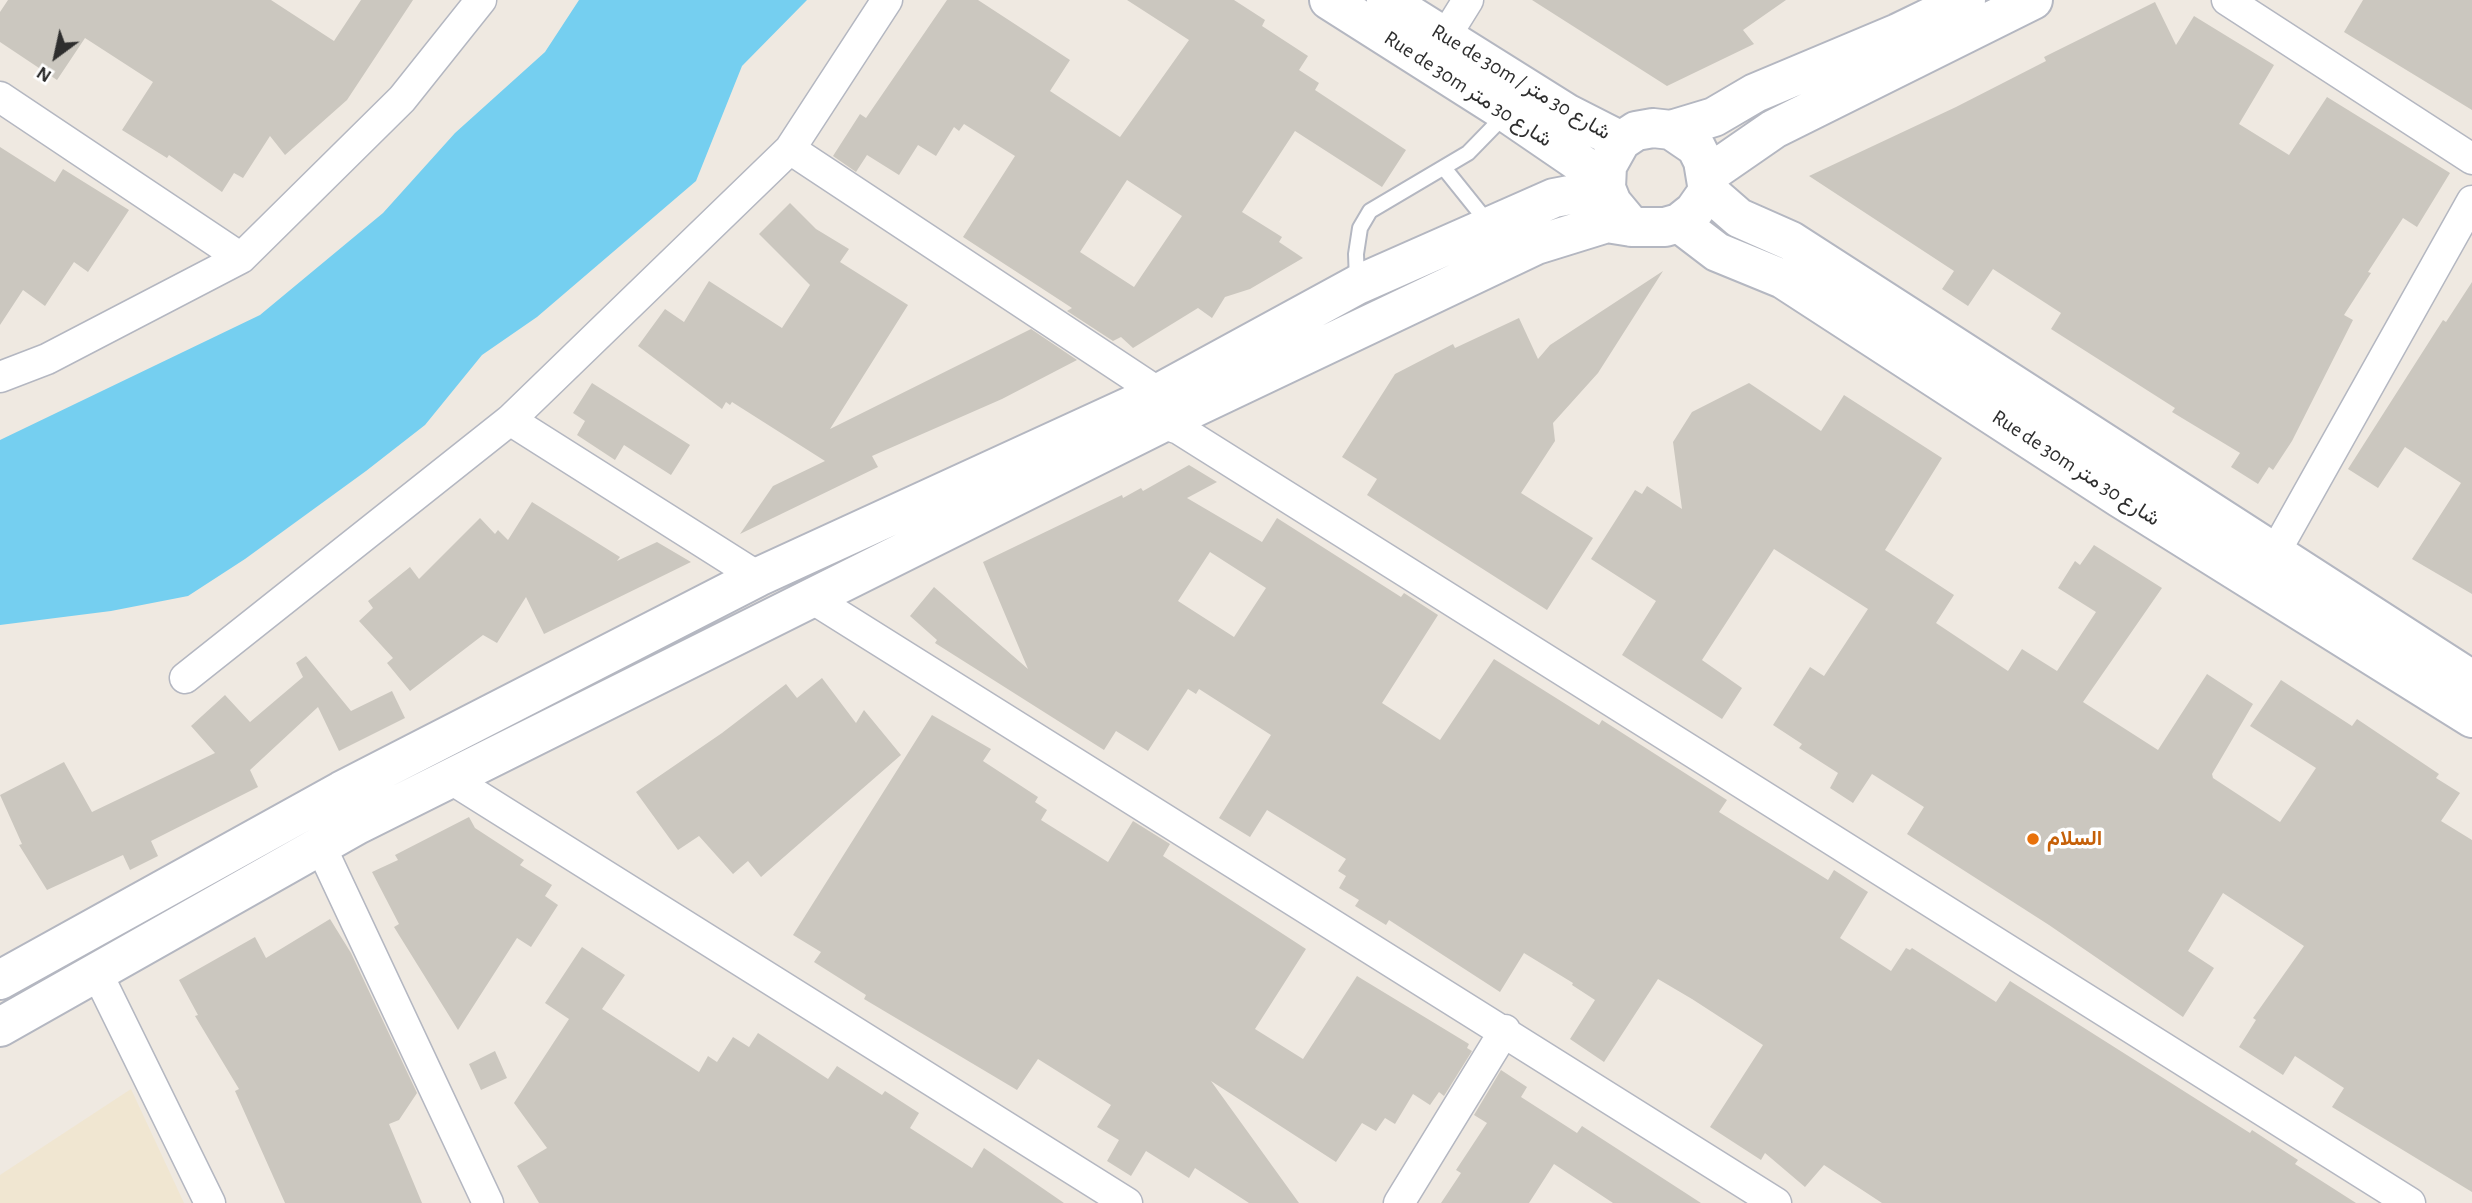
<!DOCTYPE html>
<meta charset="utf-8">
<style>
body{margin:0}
#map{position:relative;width:2472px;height:1203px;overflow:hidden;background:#efe9e1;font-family:"Alegreya Sans",sans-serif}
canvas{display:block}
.north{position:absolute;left:21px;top:21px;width:70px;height:70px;-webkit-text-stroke:5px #fff;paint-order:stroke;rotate:213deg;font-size:19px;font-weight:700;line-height:28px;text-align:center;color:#2e2e2e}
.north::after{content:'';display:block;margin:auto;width:24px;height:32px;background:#2e2e2e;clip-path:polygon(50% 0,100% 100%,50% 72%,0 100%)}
</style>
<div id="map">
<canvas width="2472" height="1203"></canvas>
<div class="north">N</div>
</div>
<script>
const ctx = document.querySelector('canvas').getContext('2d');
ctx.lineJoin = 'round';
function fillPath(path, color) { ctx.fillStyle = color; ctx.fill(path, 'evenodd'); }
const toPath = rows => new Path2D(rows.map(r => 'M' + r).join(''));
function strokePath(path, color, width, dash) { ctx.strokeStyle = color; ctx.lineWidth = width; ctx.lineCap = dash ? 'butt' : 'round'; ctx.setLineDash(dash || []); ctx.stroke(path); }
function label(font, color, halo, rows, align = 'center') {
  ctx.font = font + ' "Alegreya Sans",Vazirmatn,sans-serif'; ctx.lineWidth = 7; ctx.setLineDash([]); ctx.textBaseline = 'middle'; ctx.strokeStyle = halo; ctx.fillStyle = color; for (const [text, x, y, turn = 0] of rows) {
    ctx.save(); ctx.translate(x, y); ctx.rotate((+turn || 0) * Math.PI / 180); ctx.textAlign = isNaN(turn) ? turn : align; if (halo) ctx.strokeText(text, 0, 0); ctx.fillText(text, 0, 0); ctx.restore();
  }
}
fillPath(toPath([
 [131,1089,184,1203,0,1203,0,1175]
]), '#f0e6d1');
fillPath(toPath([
 [579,0,807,0,742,66,696,181,537,317,482,355,425,425,366,471,245,559,188,596,111,611,0,625,0,440,260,315,383,213,455,133,545,52]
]), '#75cff0');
fillPath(toPath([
 [8,0,271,0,334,41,361,0,413,0,347,100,285,155,270,136,243,178,234,173,222,192,169,155,167,158,122,130,153,82,85,38,57,80,0,42,0,12],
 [947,0,978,0,1070,60,1050,91,1120,137,1189,40,1127,0,1234,0,1265,20,1262,26,1308,56,1299,70,1319,83,1315,90,1406,150,1382,187,1295,131,1242,212,1282,237,1279,242,1303,258,1250,289,1225,297,1212,318,1198,308,1133,348,1121,337,1113,341,1067,311,1072,308,963,237,1015,156,964,124,959,131,954,127,936,156,918,145,899,175,867,155,856,172,833,156,860,114,866,118],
 [1127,180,1182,216,1134,287,1080,252],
 [1532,0,1786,0,1743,30,1754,44,1667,86],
 [2363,0,2472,0,2472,110,2344,32],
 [2155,2,2176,45,2194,16,2274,65,2239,124,2289,155,2327,97,2450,173,2417,227,2403,218,2368,272,2371,273,2344,315,2353,320,2292,441,2273,470,2269,467,2258,484,2231,467,2240,453,2172,412,2175,408,2051,329,2061,313,1993,269,1968,306,1942,289,1954,271,1809,176,1956,107,2046,61,2044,57],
 [0,147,55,182,63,169,129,210,88,272,74,262,45,306,23,290,0,325],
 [790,203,816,229,849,249,840,262,908,305,830,429,1031,329,1077,360,1002,399,872,456,878,467,740,534,773,486,825,461,732,402,730,405,726,402,722,409,638,346,665,309,684,322,709,281,782,328,810,285,759,234],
 [1663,271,1598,373,1553,423,1555,441,1521,493,1593,538,1547,610,1367,495,1377,479,1342,457,1395,374,1453,344,1455,348,1519,318,1538,359,1550,345],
 [2472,282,2472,594,2412,559,2461,483,2405,447,2378,488,2348,469,2443,320,2446,322],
 [592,383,690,445,671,475,624,445,615,460,577,435,585,421,573,413],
 [1749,383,1821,431,1844,395,1942,458,1885,550,1954,595,1936,623,2008,671,2022,649,2057,671,2096,612,2058,588,2075,561,2080,565,2094,545,2162,588,2083,702,2158,750,2207,674,2253,704,2212,774,2213,778,2280,822,2316,768,2250,726,2281,680,2352,726,2357,719,2439,774,2436,778,2460,793,2441,821,2472,840,2472,1192,2332,1107,2344,1088,2295,1056,2283,1075,2239,1047,2256,1020,2253,1018,2304,946,2223,893,2188,951,2214,968,2183,1017,2049,925,1907,834,1924,807,1872,774,1853,803,1830,788,1838,773,1799,748,1802,744,1773,725,1810,667,1824,676,1868,609,1774,549,1702,660,1742,688,1722,719,1622,655,1656,601,1591,559,1635,490,1642,494,1647,486,1682,509,1673,442,1692,412],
 [1189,465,1217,482,1187,498,1262,542,1277,518,1401,597,1404,593,1438,615,1382,703,1440,740,1494,659,1599,725,1602,720,1727,800,1719,812,1828,880,1834,870,1868,892,1840,938,1891,971,1906,948,1910,950,1912,948,1996,1002,2010,981,2250,1133,2252,1130,2298,1160,2295,1164,2356,1203,1882,1203,1824,1165,1805,1187,1765,1153,1761,1160,1710,1127,1763,1045,1692,999,1658,979,1604,1062,1570,1039,1595,1000,1572,985,1573,983,1524,953,1500,992,1389,920,1386,925,1355,906,1359,900,1339,888,1346,876,1338,871,1346,859,1267,810,1250,837,1219,818,1271,735,1199,689,1196,694,1188,689,1148,751,1116,731,1104,750,935,643,937,640,910,616,934,587,1028,669,983,562,1122,495,1123,498,1141,488,1143,491],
 [1210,552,1266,588,1234,637,1178,601],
 [532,502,620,557,617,561,657,542,691,562,544,634,526,597,497,643,483,635,410,691,387,663,393,658,359,621,373,608,368,601,410,567,419,579,480,518,495,534,498,530,508,540],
 [306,656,351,711,392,691,405,718,339,751,318,707,250,770,258,787,151,841,158,856,130,870,123,855,47,890,19,845,22,844,0,795,64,762,92,812,215,753,191,726,225,695,250,722,303,677,296,663],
 [822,678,856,723,864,710,901,755,761,877,748,861,733,874,699,836,678,850,636,792,722,733,786,684,797,698],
 [932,715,991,749,983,761,1038,797,1035,802,1047,810,1041,820,1108,862,1133,821,1170,844,1163,856,1306,949,1255,1029,1303,1059,1357,976,1469,1044,1467,1048,1472,1051,1444,1096,1439,1092,1430,1105,1413,1094,1395,1124,1385,1118,1376,1131,1362,1123,1336,1162,1211,1081,1299,1203,1249,1203,1195,1168,1189,1178,1146,1151,1131,1176,1107,1161,1119,1140,1097,1127,1111,1105,1038,1059,1017,1090,864,999,866,995,814,962,821,952,793,935],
 [469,817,475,828,524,860,520,865,552,885,545,896,558,905,531,947,517,938,458,1030,394,927,399,924,372,872,398,860,395,855],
 [330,919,351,953,417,1093,399,1120,389,1124,422,1203,285,1203,235,1091,239,1089,195,1016,198,1015,179,980,255,937,266,958],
 [582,947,625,975,602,1009,699,1072,708,1056,717,1062,733,1037,749,1047,758,1033,828,1079,837,1066,882,1095,885,1091,919,1113,910,1128,972,1168,984,1148,1064,1203,539,1203,517,1166,547,1148,514,1103,569,1019,545,1003],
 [495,1051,507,1078,481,1090,469,1064],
 [1501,1070,1527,1087,1521,1097,1577,1133,1582,1126,1701,1203,1613,1203,1554,1164,1529,1203,1441,1203,1461,1173,1456,1170,1487,1123,1474,1115]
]), '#cbc7bf');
const lane = toPath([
 [1444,168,1489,224],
 [1357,281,1356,254,1360,228,1370,211,1468,153,1506,114]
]);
const street = toPath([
 [2227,0,2472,159],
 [1445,37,1468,0],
 [0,97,241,258],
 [790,149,1159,393],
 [0,377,47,359,241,258,402,99,481,0],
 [510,420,758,577],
 [1162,423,1179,429,2410,1203],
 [2274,554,2472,201],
 [810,597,1776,1203],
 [185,678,510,420,790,149,887,0],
 [448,777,1127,1203],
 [320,845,488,1203],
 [97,973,210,1203],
 [1399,1203,1505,1030]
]);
const secondary = toPath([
 [1329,0,1507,113,1605,180],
 [1386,0,1568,114,1621,141],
 [1653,128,1671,130,1696,147,1703,161,1708,191,1694,211,1679,223,1665,227,1632,227,1612,203,1606,188,1607,166,1621,141,1636,131,1653,128],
 [1671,130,1714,117,1755,93,1898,33,1966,0],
 [1706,176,1774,129,2033,0],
 [1708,191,1739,218,1791,241,2472,680],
 [1679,223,1717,252,1783,279,2120,498,2472,718],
 [0,980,341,791,758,577,1159,393,1357,285,1554,198,1606,188],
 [0,1027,357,825,1162,423,1536,245,1607,223,1632,227]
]);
strokePath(lane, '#b4b7c1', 18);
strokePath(street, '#b4b7c1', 33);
strokePath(secondary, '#b4b7c1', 42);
strokePath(lane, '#fff', 14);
strokePath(street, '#fff', 30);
strokePath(secondary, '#fff', 38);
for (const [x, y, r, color] of [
 [2033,839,7,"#e8710a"]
]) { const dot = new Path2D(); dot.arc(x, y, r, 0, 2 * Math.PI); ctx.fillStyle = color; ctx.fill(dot); strokePath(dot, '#fff', 2.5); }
label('21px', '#2e2e2e', '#fff', [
 ["Rue de 30m / شارع 30 متر",1521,82,31],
 ["Rue de 30m شارع 30 متر",1468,89,33],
 ["Rue de 30m شارع 30 متر",2076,468,33]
]);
label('bold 21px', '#c56008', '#fff', [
 ["السلام",2047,839]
], 'left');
</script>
